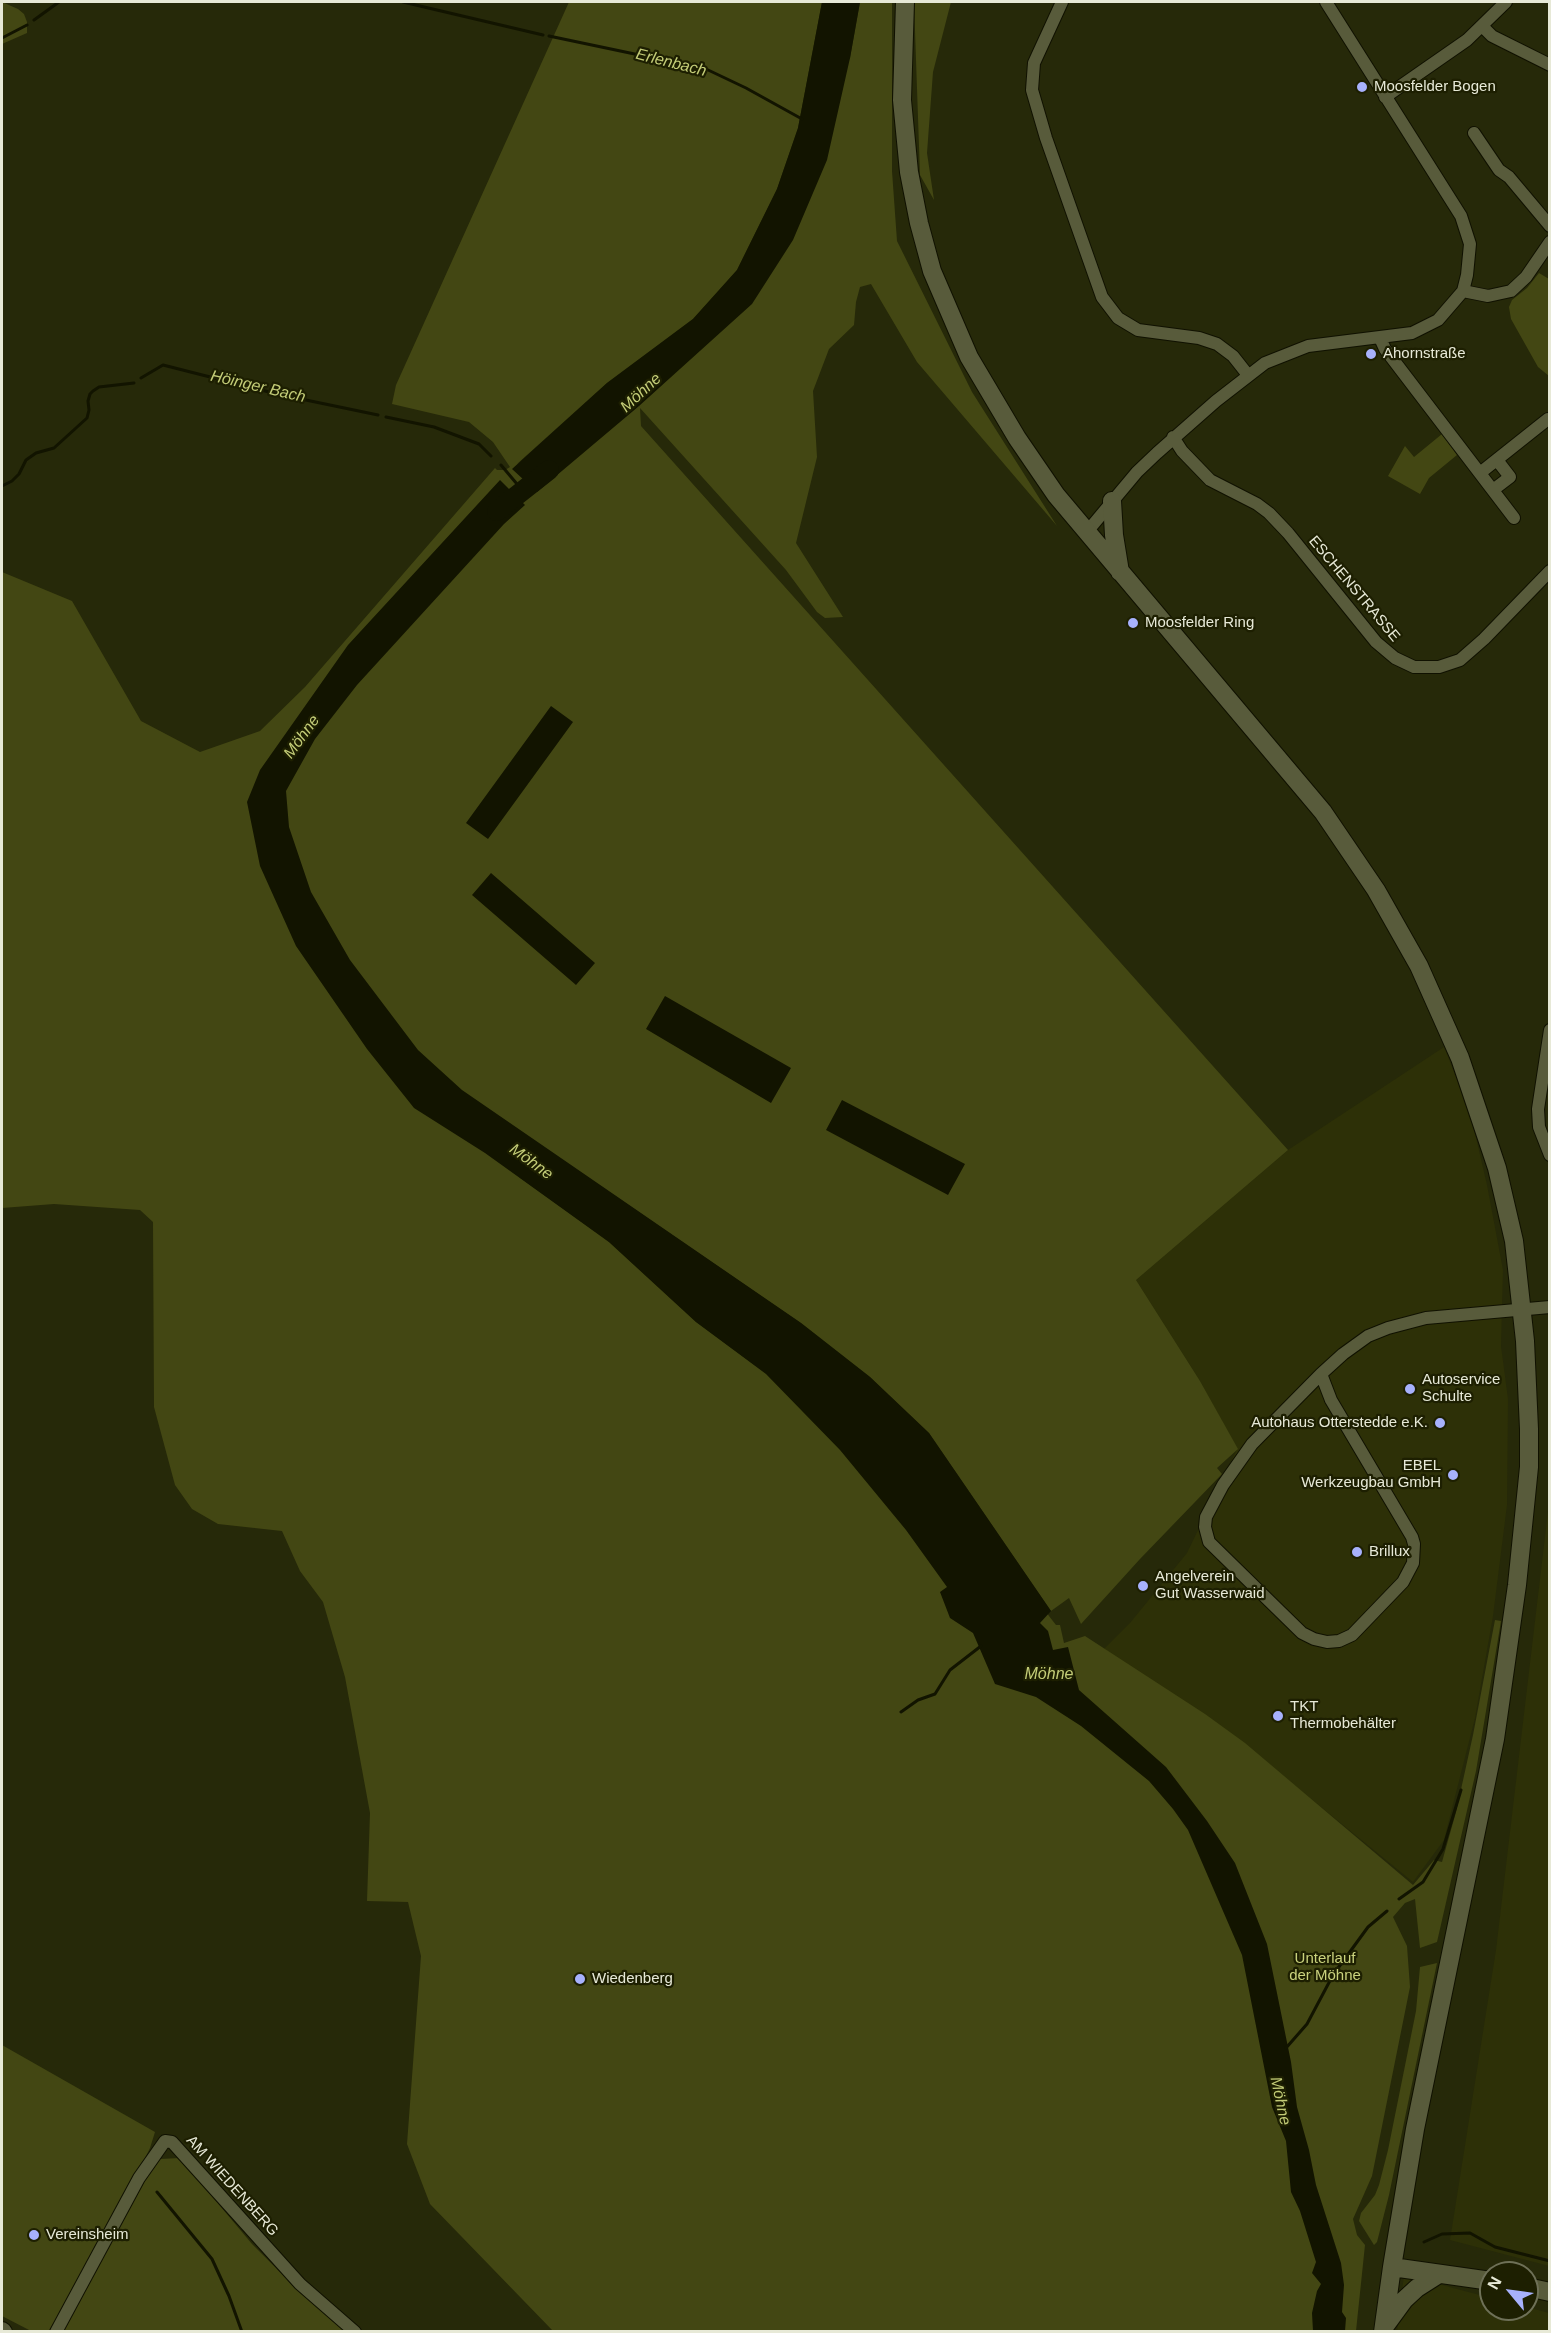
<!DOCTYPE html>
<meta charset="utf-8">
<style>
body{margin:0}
#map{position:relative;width:1551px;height:2333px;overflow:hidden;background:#262909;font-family:Arial,sans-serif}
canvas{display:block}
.frame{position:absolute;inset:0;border:3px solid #e7e9d7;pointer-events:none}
.north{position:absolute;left:1479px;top:2261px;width:60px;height:60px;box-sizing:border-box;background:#1d1f01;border:2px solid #6e7057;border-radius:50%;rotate:299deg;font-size:16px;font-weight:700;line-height:24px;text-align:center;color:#e7e9d7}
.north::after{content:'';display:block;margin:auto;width:21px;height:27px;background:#a7b1fc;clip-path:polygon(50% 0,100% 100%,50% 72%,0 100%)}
</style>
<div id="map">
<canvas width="1551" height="2333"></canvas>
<div class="frame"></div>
<div class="north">N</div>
</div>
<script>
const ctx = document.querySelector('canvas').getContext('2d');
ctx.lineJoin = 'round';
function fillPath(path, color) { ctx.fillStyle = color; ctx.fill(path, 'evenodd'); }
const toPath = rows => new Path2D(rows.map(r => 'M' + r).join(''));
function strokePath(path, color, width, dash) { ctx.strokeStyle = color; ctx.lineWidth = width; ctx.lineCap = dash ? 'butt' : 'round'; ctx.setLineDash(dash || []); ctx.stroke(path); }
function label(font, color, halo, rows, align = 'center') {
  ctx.font = font + ' Arial,sans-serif'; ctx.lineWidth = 4.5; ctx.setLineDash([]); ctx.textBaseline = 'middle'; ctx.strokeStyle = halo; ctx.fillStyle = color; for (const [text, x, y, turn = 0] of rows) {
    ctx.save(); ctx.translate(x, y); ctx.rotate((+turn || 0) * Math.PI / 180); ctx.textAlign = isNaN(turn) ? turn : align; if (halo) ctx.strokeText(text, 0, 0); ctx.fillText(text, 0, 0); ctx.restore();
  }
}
fillPath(toPath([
 [1444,1047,1470,1112,1487,1185,1503,1270,1501,1346,1508,1399,1507,1505,1493,1616,1475,1718,1444,1840,1413,1882,1262,1759,1104,1649,1130,1623,1187,1553,1237,1449,1200,1381,1136,1280,1288,1150],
 [1549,1503,1549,2266,1450,2240,1496,1950],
 [1404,2275,1491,2298,1491,2309,1527,2309,1527,2307,1549,2313,1549,2331,1397,2332]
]), '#2d3007');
fillPath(toPath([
 [2,2,18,9,24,14,27,22,27,33,2,44],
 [569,2,822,2,798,128,777,189,737,270,693,319,607,383,517,464,705,336,850,58,860,2,892,2,892,171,897,241,972,392,1057,526,917,362,871,284,860,287,856,302,854,325,829,349,813,391,817,457,796,543,843,617,825,618,817,612,786,570,640,408,641,426,1288,1150,1136,1280,1200,1381,1238,1449,1217,1468,1222,1474,1140,1559,1081,1624,1069,1598,1051,1611,929,1433,870,1377,801,1323,464,1093,990,1529,1049,1616,1056,1625,1060,1625,1064,1643,1085,1636,1205,1714,1245,1743,1413,1885,1434,1860,1442,1862,1456,1812,1473,1735,1495,1620,1501,1621,1476,1771,1437,1942,1420,1948,1415,1899,1405,1903,1393,1917,1407,1946,1410,1987,1372,2176,1353,2219,1357,2235,1365,2245,1356,2331,553,2331,430,2204,407,2144,421,1956,408,1902,367,1901,370,1813,345,1677,323,1602,300,1571,282,1531,218,1524,192,1509,175,1485,154,1407,153,1222,140,1210,54,1204,2,1208,2,572,72,601,141,721,200,752,260,731,305,687,495,468,497,470,505,470,510,467,493,442,469,422,392,404,396,385],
 [519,1177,571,1205,756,1366,696,1322,609,1242],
 [914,2,951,2,933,72,927,153,934,200,920,175],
 [1539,273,1549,279,1549,376,1538,367,1511,319,1509,307,1512,300,1527,288],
 [1442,434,1457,455,1429,478,1420,494,1388,476,1405,446,1414,457],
 [1437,1963,1389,2195,1377,2242,1374,2245,1359,2221,1361,2213,1375,2195,1379,2185,1388,2150,1416,2011,1420,1967],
 [2,2045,155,2132,150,2148,123,2203,50,2331,31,2331,2,2316],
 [180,2158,252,2244,290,2282,345,2331,61,2332,149,2173,160,2159]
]), '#434713');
fillPath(toPath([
 [822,2,860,2,850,58,827,160,793,240,752,304,639,406,537,492,512,469,607,383,693,319,737,270,777,189,798,128],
 [500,480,525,505,504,524,357,685,315,739,286,791,289,827,311,892,350,960,418,1050,462,1090,801,1323,870,1377,929,1433,1051,1611,1040,1623,1048,1631,1053,1650,1068,1647,1079,1690,1166,1767,1207,1821,1235,1863,1267,1944,1291,2062,1297,2107,1309,2150,1316,2185,1341,2263,1344,2285,1342,2312,1346,2318,1345,2331,1313,2331,1312,2313,1317,2291,1321,2284,1312,2273,1316,2262,1300,2211,1291,2192,1286,2141,1272,2107,1242,1955,1188,1830,1173,1809,1149,1781,1081,1726,1036,1697,995,1684,973,1633,950,1618,940,1592,947,1587,906,1530,840,1450,766,1374,696,1322,609,1242,485,1153,414,1108,367,1049,296,946,260,866,247,802,260,770,348,645],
 [551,706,573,722,488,839,466,823],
 [491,873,595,963,576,985,472,895],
 [665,996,791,1068,771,1103,646,1029],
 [842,1100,965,1164,948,1195,826,1130]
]), '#121400');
strokePath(toPath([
 [403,2,543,35],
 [34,20,59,2],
 [549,36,706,69,746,88,802,119],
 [2,38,27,25],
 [141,378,163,365,277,394,378,415],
 [386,417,434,427,479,444,491,456],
 [501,465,522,490],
 [2,486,12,481,19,474,26,460,36,453,54,448,87,418,89,410,88,401,90,394,93,391,99,387,134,383],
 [901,1712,918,1700,935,1694,950,1670,981,1646],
 [1399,1899,1423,1882,1443,1849,1461,1790],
 [1286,2048,1307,2024,1333,1975,1368,1927,1387,1911],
 [157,2192,212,2259,229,2296,242,2332],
 [1424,2242,1442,2234,1470,2233,1495,2247,1550,2261]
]), '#121400', 3);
strokePath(toPath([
 [497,511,549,470]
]), '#121400', 20);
const street = toPath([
 [1062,2,1034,63,1032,90,1046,138,1102,297,1118,318,1138,330,1199,338,1217,344,1233,356,1248,375],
 [1482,26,1492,36,1550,65],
 [1385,97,1467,40,1506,2],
 [1474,133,1499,170,1509,177,1550,226],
 [1463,291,1488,296,1511,291,1526,277,1550,242],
 [1380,338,1385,349,1514,518],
 [1173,437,1182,451,1210,480,1257,504,1269,513,1288,533,1376,642,1395,658,1414,667,1439,667,1460,660,1484,639,1550,571],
 [1480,473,1548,419],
 [1493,490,1510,477,1497,460],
 [1086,533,1137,472,1157,453,1216,401,1265,363,1308,346,1412,333,1438,320,1463,291,1467,275,1470,244,1461,216,1326,2],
 [1550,1030,1538,1109,1539,1127,1550,1155],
 [1321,1374,1331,1400,1412,1537,1414,1544,1413,1563,1403,1582,1352,1635,1339,1641,1327,1642,1314,1639,1302,1633,1209,1542,1205,1527,1206,1517,1223,1485,1252,1444,1321,1374,1343,1354,1368,1336,1388,1328,1426,1318,1550,1307],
 [56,2332,139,2178,165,2141,172,2142,300,2284,355,2332]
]);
const secondary = toPath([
 [905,2,902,100,909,172,919,223,932,271,969,357,1017,438,1056,495,1323,812,1376,890,1419,966,1460,1058,1497,1168,1514,1241,1525,1341,1529,1429,1529,1467,1517,1585,1495,1739,1415,2129,1392,2267,1383,2332],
 [1112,501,1114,535,1120,572],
 [1392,2267,1491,2281],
 [1527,2287,1550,2292],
 [1385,2326,1404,2300,1417,2288,1439,2274],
 [2,2331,3,2332]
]);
strokePath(street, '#101100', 14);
strokePath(secondary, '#101100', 20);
strokePath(street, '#585b3b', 12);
strokePath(secondary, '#585b3b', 18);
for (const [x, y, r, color] of [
 [1362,87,6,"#a7b1fc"],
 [1371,354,6,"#a7b1fc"],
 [1133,623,6,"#a7b1fc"],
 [1410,1389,6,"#a7b1fc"],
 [1440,1423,6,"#a7b1fc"],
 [1453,1475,6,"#a7b1fc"],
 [1357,1552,6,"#a7b1fc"],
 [1143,1586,6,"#a7b1fc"],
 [1278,1716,6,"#a7b1fc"],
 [580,1979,6,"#a7b1fc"],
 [34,2235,6,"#a7b1fc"]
]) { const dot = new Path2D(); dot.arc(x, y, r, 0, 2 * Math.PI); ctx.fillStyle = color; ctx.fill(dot); strokePath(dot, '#1d1f01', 2); }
label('15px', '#e7e9d7', '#1d1f01', [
 ["Moosfelder Bogen",1374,87],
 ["Ahornstraße",1383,354],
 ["Moosfelder Ring",1145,623],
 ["Autoservice",1422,1380],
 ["Schulte",1422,1397],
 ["Autohaus Otterstedde e.K.",1428,1423,"right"],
 ["EBEL",1441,1466,"right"],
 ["Werkzeugbau GmbH",1441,1483,"right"],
 ["Brillux",1369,1552],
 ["Angelverein",1155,1577],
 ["Gut Wasserwaid",1155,1594],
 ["TKT",1290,1707],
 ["Thermobehälter",1290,1724],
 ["Wiedenberg",592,1979],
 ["Vereinsheim",46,2235]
], 'left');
label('15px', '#e7e9d7', '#1d1f01', [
 ["ESCHENSTRASSE",1354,589,50],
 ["AM WIEDENBERG",232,2186,48]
]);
label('15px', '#cad27d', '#1d1f01', [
 ["Unterlauf",1325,1959],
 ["der Möhne",1325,1976]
]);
label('italic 16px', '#c3cc77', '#1d1f01', [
 ["Erlenbach",671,63,14],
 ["Höinger Bach",258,387,13],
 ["Möhne",641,393,-43],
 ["Möhne",302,737,-54],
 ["Möhne",531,1162,36],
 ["Möhne",1049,1675],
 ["Möhne",1280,2101,78]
]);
</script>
